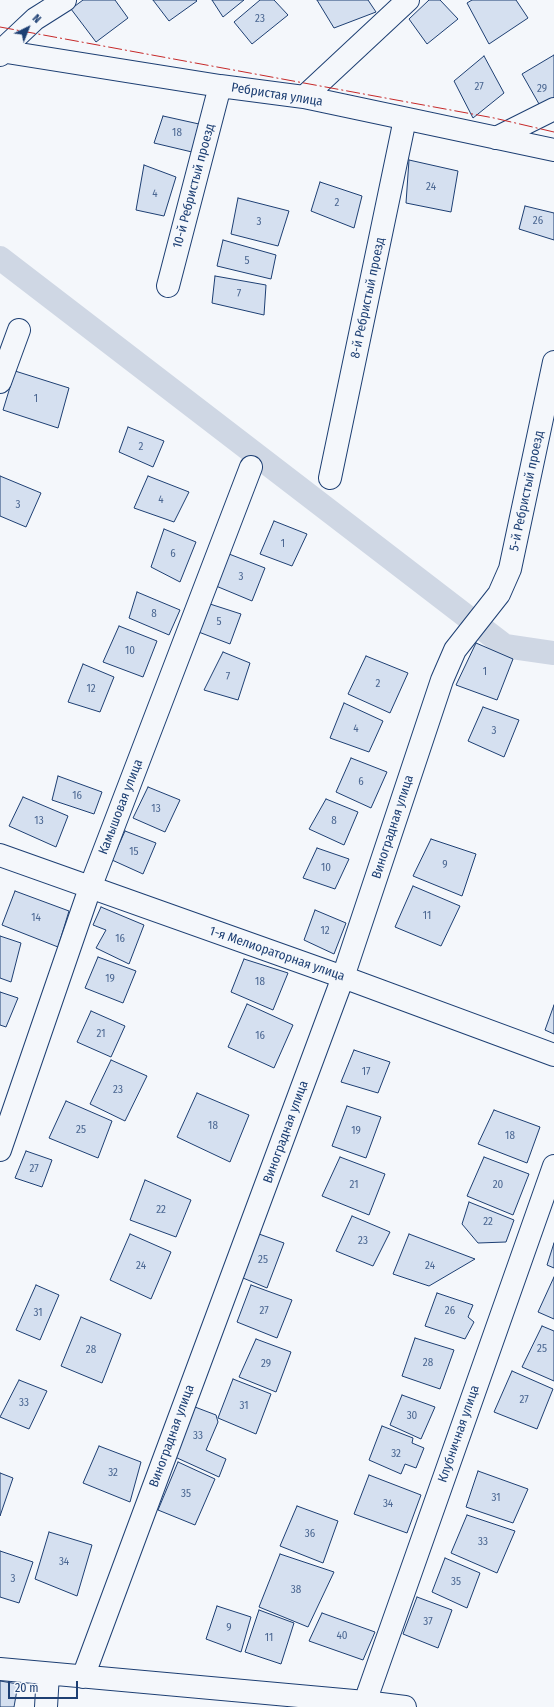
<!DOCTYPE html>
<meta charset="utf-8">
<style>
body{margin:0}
#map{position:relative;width:554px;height:1707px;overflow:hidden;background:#f4f7fb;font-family:"Fira Sans Condensed",sans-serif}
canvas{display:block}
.north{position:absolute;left:8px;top:8px;width:40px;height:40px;-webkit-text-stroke:3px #f4f7fb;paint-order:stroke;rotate:43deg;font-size:11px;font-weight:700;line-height:16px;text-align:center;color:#1d3f73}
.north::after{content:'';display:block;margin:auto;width:14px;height:18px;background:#1d3f73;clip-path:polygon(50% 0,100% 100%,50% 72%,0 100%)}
.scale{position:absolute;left:8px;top:1681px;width:70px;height:18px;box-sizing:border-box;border:2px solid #1d3f73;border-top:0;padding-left:5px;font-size:12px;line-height:14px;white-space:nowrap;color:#1d3f73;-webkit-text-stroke:3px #f4f7fb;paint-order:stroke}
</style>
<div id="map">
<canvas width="554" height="1707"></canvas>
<div class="north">N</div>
<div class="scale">20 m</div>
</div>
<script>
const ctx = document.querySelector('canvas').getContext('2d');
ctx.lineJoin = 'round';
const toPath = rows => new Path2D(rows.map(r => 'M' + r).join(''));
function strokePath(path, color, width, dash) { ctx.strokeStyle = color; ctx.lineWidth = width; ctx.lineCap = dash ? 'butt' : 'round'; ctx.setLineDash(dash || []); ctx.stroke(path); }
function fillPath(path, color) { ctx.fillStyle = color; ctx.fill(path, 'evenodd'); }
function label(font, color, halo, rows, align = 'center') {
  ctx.font = font + ' "Fira Sans Condensed",sans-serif'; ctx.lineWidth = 3; ctx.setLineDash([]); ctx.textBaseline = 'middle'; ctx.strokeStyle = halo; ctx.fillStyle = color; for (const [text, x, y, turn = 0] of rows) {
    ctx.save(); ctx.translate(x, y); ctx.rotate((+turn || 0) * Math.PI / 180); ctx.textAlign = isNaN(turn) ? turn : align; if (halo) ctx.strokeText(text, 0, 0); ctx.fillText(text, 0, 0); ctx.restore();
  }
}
strokePath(toPath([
 [0,258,505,646,554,653]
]), '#cfd7e4', 24);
const building = toPath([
 [83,0,115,0,128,18,96,42,71,9,83,0],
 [153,0,196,0,197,1,169,21,153,0],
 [212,0,244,0,223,17,212,0],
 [260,0,274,0,288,15,252,44,234,22,260,0],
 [317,0,368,0,376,12,334,28,317,0],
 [429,0,440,0,458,19,427,44,409,19,429,0],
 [472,0,516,0,528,18,489,44,467,3,472,0],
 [554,55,554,104,543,111,522,74,554,55],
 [484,56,504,93,473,118,454,81,484,56],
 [163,116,199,124,192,152,154,143,163,116],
 [409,160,458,171,451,212,406,203,409,160],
 [144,165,176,177,164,216,136,210,144,165],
 [320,182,362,196,354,228,311,211,320,182],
 [238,198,289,211,278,246,231,234,238,198],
 [525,206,554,213,554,240,519,229,525,206],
 [223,240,276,255,271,279,217,266,223,240],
 [215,276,266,285,264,315,212,303,215,276],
 [15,371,69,388,58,428,3,410,15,371],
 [128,427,164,441,153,467,119,452,128,427],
 [0,476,41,493,26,527,0,516,0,476],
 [148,476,189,492,174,522,134,508,148,476],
 [274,521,307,534,292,566,260,554,274,521],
 [164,529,196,542,180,582,151,567,164,529],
 [229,554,265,568,252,601,216,586,229,554],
 [137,592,180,610,169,635,129,618,137,592],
 [210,604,241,614,230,644,196,631,210,604],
 [119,626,157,641,143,677,103,662,119,626],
 [476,643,513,659,497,700,456,685,476,643],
 [223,652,250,663,238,700,204,690,223,652],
 [366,656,408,673,390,713,348,694,366,656],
 [83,664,114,677,100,712,68,702,83,664],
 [344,703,383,721,369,752,330,738,344,703],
 [483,707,519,720,504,757,468,741,483,707],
 [351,758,387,772,371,808,336,792,351,758],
 [58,776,102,792,94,814,52,800,58,776],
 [148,787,180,800,165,832,133,818,148,787],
 [23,797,68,816,56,847,9,826,23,797],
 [326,799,358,812,344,845,309,829,326,799],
 [125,831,156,843,143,874,112,860,125,831],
 [431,839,476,854,462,896,413,876,431,839],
 [317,848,349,859,335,889,303,878,317,848],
 [413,886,460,906,441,946,395,927,413,886],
 [15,891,69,911,58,947,2,925,15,891],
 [101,907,144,925,129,964,96,948,106,930,93,925,101,907],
 [315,910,346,923,334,954,304,940,315,910],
 [0,936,21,943,11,982,0,978,0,936],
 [98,957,136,971,123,1003,85,988,98,957],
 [244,959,288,973,273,1010,231,992,244,959],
 [0,992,18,998,6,1027,0,1025,0,992],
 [247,1004,293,1025,274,1068,228,1047,247,1004],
 [554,1005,554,1034,545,1030,554,1005],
 [91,1011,125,1026,111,1057,77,1042,91,1011],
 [354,1050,390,1062,378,1093,341,1082,354,1050],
 [111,1060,147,1076,125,1121,90,1104,111,1060],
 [197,1093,249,1115,230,1162,177,1137,197,1093],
 [66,1101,112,1121,98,1158,49,1138,66,1101],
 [347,1106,381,1117,366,1158,332,1146,347,1106],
 [494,1110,540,1127,527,1163,478,1144,494,1110],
 [26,1151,52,1160,42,1187,15,1178,26,1151],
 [340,1157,385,1174,369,1215,322,1196,340,1157],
 [484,1157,529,1174,513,1215,467,1196,484,1157],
 [145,1180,191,1200,176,1237,130,1220,145,1180],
 [469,1202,514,1220,506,1242,478,1243,462,1224,469,1202],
 [352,1216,390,1232,373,1266,336,1251,352,1216],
 [130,1234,171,1252,151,1299,110,1280,130,1234],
 [259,1234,284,1243,267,1288,243,1278,259,1234],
 [409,1234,475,1259,429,1286,393,1274,409,1234],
 [554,1243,554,1268,547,1265,554,1243],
 [554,1277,554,1319,538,1312,554,1277],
 [36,1285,59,1295,40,1340,16,1330,36,1285],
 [251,1285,292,1300,277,1338,237,1322,251,1285],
 [437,1293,473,1305,468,1317,474,1322,465,1339,425,1326,437,1293],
 [81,1317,121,1334,102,1383,61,1366,81,1317],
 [542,1326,554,1331,554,1381,522,1367,542,1326],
 [415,1338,454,1350,440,1389,402,1376,415,1338],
 [256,1339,291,1352,276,1392,239,1377,256,1339],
 [512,1371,553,1389,537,1429,494,1412,512,1371],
 [233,1379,271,1394,256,1434,218,1418,233,1379],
 [19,1380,47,1391,29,1429,0,1417,19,1380],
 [402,1395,435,1407,421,1439,390,1425,402,1395],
 [195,1407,216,1415,218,1422,206,1450,226,1459,219,1477,175,1457,195,1407],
 [382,1426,413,1438,412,1443,424,1448,416,1468,405,1464,401,1474,369,1460,382,1426],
 [99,1446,141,1462,130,1502,83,1483,99,1446],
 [178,1462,215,1479,195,1525,158,1510,178,1462],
 [478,1471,528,1489,513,1523,466,1507,478,1471],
 [0,1473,13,1478,0,1516,0,1473],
 [369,1475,421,1495,407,1533,354,1514,369,1475],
 [297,1506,338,1521,323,1563,280,1546,297,1506],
 [467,1515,515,1531,497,1573,451,1553,467,1515],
 [49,1532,92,1545,77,1596,35,1579,49,1532],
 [0,1551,33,1562,19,1603,0,1597,0,1551],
 [280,1554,334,1572,308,1627,259,1607,280,1554],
 [445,1558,480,1573,467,1608,432,1592,445,1558],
 [417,1597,452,1610,438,1648,403,1634,417,1597],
 [217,1606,251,1617,241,1652,206,1639,217,1606],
 [259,1610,294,1623,281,1664,245,1652,259,1610],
 [322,1613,375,1632,363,1660,309,1641,322,1613],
 [0,1681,18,1684,14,1707,0,1707,0,1681]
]);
fillPath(building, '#d5e0f0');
strokePath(building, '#1d3f73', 1);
const minor = toPath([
 [1,51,35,19,65,0],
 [0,55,1,51,220,86,304,97,554,150],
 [304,97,408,0],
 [496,138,554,109],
 [168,286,220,86],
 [0,382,19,330],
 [330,478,405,119],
 [0,855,343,977,554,1055],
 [0,1150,90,888,251,467],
 [0,1669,365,1702,405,1707],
 [83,1677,343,977,442,680,455,650,499,594,510,569,554,362],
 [365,1702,554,1166],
 [46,1707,48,1674]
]);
strokePath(minor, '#1d3f73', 24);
strokePath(minor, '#f4f7fb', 22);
strokePath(toPath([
 [0,27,494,118,554,132]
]), '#c62828', 1, [14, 3, 2, 3]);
label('11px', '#4b6792', null, [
 ["23",260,19],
 ["27",479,87],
 ["29",542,89],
 ["18",177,133],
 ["24",431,187],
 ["4",155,194],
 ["2",337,203],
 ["26",538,221],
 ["3",259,222],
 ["5",247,261],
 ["7",239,294],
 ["1",36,399],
 ["2",141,447],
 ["4",161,500],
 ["3",18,505],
 ["1",283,544],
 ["6",173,554],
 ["3",241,577],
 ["8",154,614],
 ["5",219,622],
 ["10",130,651],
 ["1",485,672],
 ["7",228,677],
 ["2",378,684],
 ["12",91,689],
 ["4",356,729],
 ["3",494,731],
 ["6",361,782],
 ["16",77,796],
 ["13",156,809],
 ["13",39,821],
 ["8",334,821],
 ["15",134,852],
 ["9",445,865],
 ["10",326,868],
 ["11",427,916],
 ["14",36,918],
 ["12",325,931],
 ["16",120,939],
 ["19",110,979],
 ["18",260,982],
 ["21",101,1034],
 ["16",260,1036],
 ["17",366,1072],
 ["23",118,1090],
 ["18",213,1126],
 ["25",81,1130],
 ["19",356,1131],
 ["18",510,1136],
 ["27",34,1169],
 ["21",354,1185],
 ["20",498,1185],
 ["22",161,1210],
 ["22",488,1222],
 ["23",363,1241],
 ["25",263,1260],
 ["24",141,1266],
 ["24",430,1266],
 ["27",264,1311],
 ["26",450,1311],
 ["31",38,1313],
 ["25",542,1349],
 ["28",91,1350],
 ["28",428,1363],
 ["29",266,1364],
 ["27",524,1400],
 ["33",24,1403],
 ["31",244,1406],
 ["30",412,1416],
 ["33",198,1436],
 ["32",396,1454],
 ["32",113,1473],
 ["35",186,1494],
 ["31",496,1498],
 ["34",388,1504],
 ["36",310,1534],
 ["33",483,1542],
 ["34",64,1562],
 ["3",13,1579],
 ["35",456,1582],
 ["38",296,1590],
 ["37",428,1622],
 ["9",229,1628],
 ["40",342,1636],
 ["11",269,1638]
]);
label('13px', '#1d3f73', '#f4f7fb', [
 ["Ребристая улица",277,95,9],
 ["10-й Ребристый проезд",194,186,-75],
 ["8-й Ребристый проезд",368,298,-78],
 ["5-й Ребристый проезд",527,491,-78],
 ["Камышовая улица",121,807,-69],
 ["Виноградная улица",393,827,-72],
 ["1-я Мелиораторная улица",277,954,19],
 ["Виноградная улица",286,1132,-70],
 ["Клубничная улица",459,1434,-71],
 ["Виноградная улица",172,1436,-70]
]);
</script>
